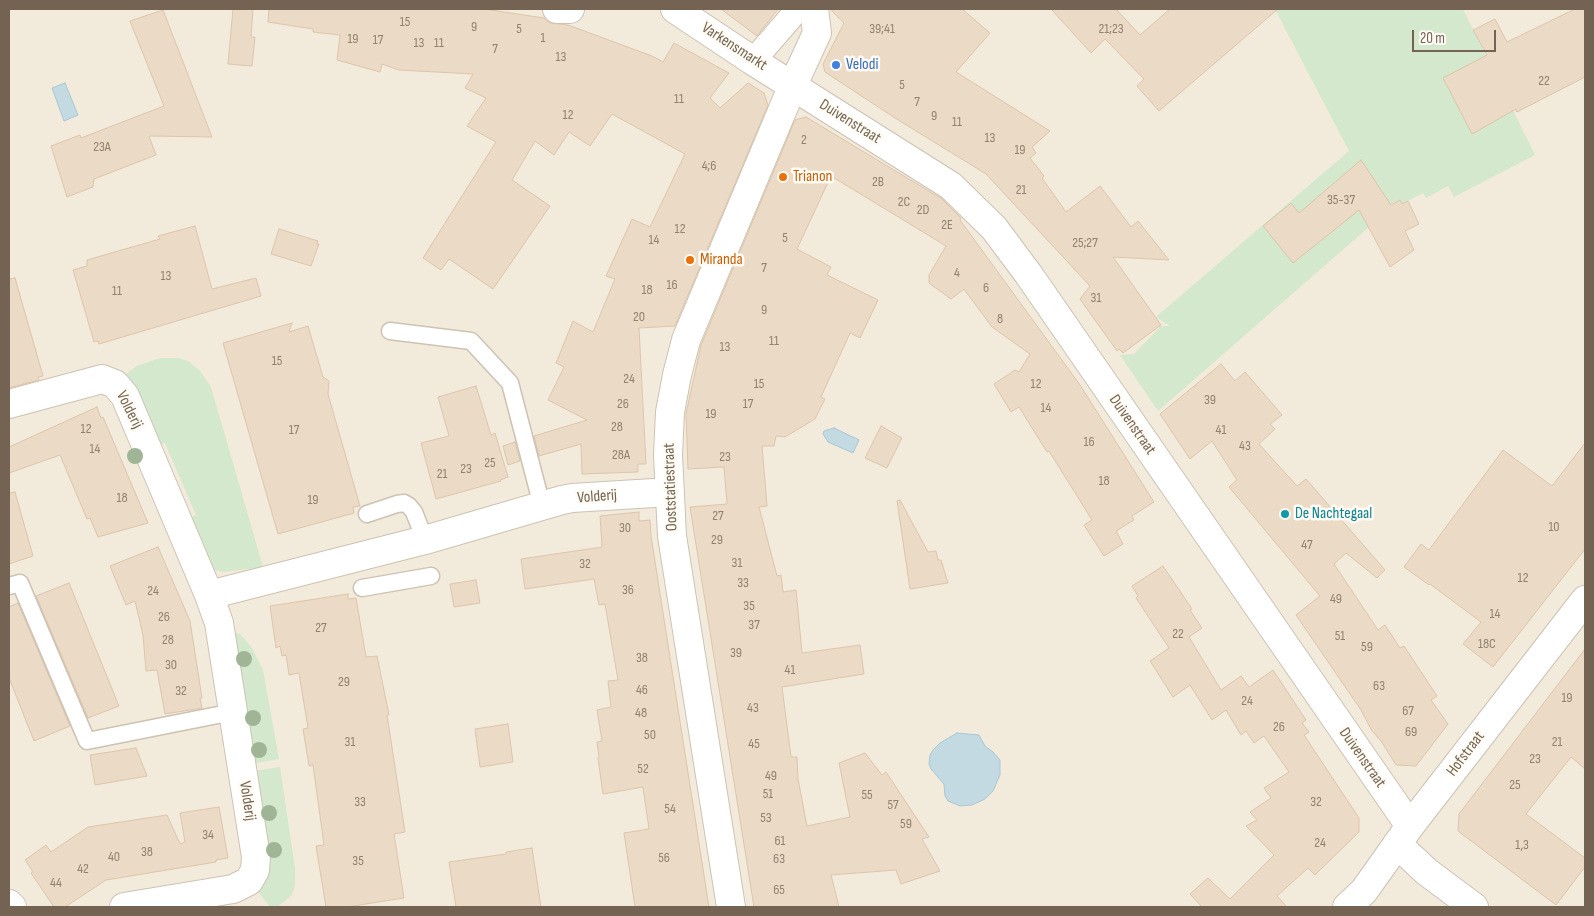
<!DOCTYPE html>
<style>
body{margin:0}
#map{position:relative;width:1594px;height:916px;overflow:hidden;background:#fbf8ed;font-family:"Sofia Sans Condensed",sans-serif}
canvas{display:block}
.frame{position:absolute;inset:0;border:10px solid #746352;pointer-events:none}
.scale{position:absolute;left:1412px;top:30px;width:84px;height:22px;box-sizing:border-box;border:2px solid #746352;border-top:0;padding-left:6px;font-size:15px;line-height:18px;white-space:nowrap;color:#746352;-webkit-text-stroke:4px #fefbf4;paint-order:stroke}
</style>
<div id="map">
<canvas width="1594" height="916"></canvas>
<div class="frame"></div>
<div class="scale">20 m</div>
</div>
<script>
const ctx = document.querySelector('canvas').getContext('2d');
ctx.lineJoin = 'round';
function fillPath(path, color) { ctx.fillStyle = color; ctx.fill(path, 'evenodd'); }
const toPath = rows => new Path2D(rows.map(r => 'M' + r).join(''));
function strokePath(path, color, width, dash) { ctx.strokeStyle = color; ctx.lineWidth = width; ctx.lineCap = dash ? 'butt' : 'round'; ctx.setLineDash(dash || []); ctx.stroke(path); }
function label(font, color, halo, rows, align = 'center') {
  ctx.font = font + ' "Sofia Sans Condensed",sans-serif'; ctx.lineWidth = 5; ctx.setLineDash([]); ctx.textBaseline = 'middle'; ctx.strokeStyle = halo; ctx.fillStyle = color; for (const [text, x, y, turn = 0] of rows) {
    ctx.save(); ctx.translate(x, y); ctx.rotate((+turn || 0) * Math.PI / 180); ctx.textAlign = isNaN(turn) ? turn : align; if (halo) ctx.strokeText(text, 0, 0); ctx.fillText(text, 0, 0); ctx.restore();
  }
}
fillPath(toPath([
 [9,9,1585,9,1585,907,9,907]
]), '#f2ebdc');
fillPath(toPath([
 [1279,9,1463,9,1535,155,1454,197,1448,186,1426,198,1423,193,1402,204,1399,200,1383,209,1385,213,1158,411,1120,355,1134,354,1161,326,1170,326,1156,317,1349,151,1276,11],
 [160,358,179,358,188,361,200,371,211,387,263,567,223,572,211,569,187,519,196,515,165,443,157,446,123,376,137,366],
 [235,633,240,634,252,648,263,670,279,759,252,764,231,636],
 [280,767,295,868,295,886,292,895,277,907,270,907,255,887,253,771]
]), '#d3e8cc');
const water = toPath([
 [65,83,78,115,64,121,52,88,65,83],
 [834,428,859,440,853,453,828,442,823,434,824,431,834,428],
 [957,733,979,735,985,746,993,752,1000,760,1000,775,993,791,985,799,972,805,960,806,948,801,945,796,944,784,931,769,929,764,930,755,933,750,940,743,957,733]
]);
fillPath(water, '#c3dae3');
strokePath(water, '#aac7d4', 1);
const building = toPath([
 [233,9,253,9,251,37,255,37,252,66,228,64,233,9],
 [269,9,484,9,544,18,550,23,568,25,652,56,663,62,674,43,729,73,710,98,720,108,748,83,764,93,768,105,675,326,639,328,646,464,638,464,638,472,582,474,581,444,539,456,534,436,587,420,548,400,564,367,556,363,573,321,593,332,615,279,606,276,632,219,650,227,685,154,612,114,590,146,569,132,554,155,535,141,512,180,550,206,493,289,449,259,441,270,423,258,496,142,467,126,486,98,465,88,473,74,399,70,382,64,380,72,337,60,340,35,313,32,313,29,268,22,269,9],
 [721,9,778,9,757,36,721,9],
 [830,9,962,9,990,33,956,72,1050,131,1032,147,1036,153,1030,158,1044,176,1042,178,1066,212,1100,186,1131,227,1138,221,1169,260,1113,257,1161,325,1123,353,1119,349,1117,351,1080,299,1090,286,986,174,895,118,825,72,823,64,844,23,830,9],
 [1051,9,1116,9,1140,35,1170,9,1278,9,1159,111,1137,86,1144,79,1105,39,1091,53,1051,9],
 [1575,9,1585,9,1585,77,1517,112,1516,109,1472,134,1443,78,1487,55,1473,30,1495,19,1507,42,1575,9],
 [163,10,212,137,149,136,156,155,94,179,93,187,67,197,51,146,80,135,81,138,164,106,130,21,163,10],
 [806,117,942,199,961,218,960,220,1080,385,1154,502,1132,516,1134,520,1116,531,1123,544,1104,556,1084,525,1092,520,1049,451,1047,452,1019,407,1011,412,994,384,1015,370,1019,372,1030,354,992,327,964,289,951,299,929,283,929,275,946,246,831,176,797,249,831,267,827,275,878,300,860,338,850,333,821,397,825,399,815,419,785,437,776,436,774,446,762,446,767,506,759,507,777,576,781,575,783,592,796,590,802,653,860,645,864,674,782,687,791,757,797,757,798,779,807,826,850,817,839,763,865,753,882,775,886,772,929,837,922,839,940,871,901,884,896,870,831,875,839,907,754,907,690,507,727,504,724,467,688,469,686,414,701,345,795,120,806,117],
 [1361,160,1391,205,1400,200,1402,204,1408,201,1419,224,1405,231,1414,250,1390,267,1359,210,1293,263,1263,226,1291,203,1299,213,1361,160],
 [195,226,212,289,256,278,261,296,99,344,98,341,94,342,73,270,87,266,87,260,160,239,158,236,195,226],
 [279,229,318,241,317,244,319,244,311,266,271,254,279,229],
 [15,278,43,376,38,377,39,380,9,388,9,279,15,278],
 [292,323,289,332,308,326,323,377,329,381,328,394,360,506,353,507,354,513,278,534,223,343,292,323],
 [1221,364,1235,381,1245,372,1282,415,1270,424,1275,429,1259,444,1297,486,1306,479,1385,570,1377,578,1346,553,1334,564,1378,630,1385,625,1400,648,1404,646,1437,696,1431,700,1448,724,1416,766,1396,765,1381,741,1372,731,1361,710,1296,615,1320,596,1229,487,1237,480,1212,441,1190,459,1160,414,1221,364],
 [476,386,491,435,495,433,508,477,500,480,501,481,436,499,421,443,449,436,438,397,476,386],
 [97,407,101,418,103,417,148,523,98,537,90,518,87,519,60,455,9,473,9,447,97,407],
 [881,426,902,438,887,468,865,458,881,426],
 [515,442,520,461,508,465,503,446,515,442],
 [1585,443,1585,549,1493,667,1463,644,1481,622,1430,584,1429,585,1404,567,1421,544,1429,550,1503,450,1552,486,1585,443],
 [15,492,33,556,9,564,9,493,15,492],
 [900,500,928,552,936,551,938,560,941,560,948,583,910,589,897,501,900,500],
 [639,512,639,521,650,520,651,536,709,907,635,907,624,833,649,829,643,787,603,794,598,758,599,758,597,742,602,741,597,710,611,707,608,681,618,680,605,604,599,605,594,579,525,589,521,559,602,547,600,516,639,512],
 [158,547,190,621,202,698,200,698,202,708,165,714,157,670,146,671,143,635,135,601,126,605,110,566,158,547],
 [1163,566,1192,609,1190,610,1202,628,1189,637,1221,690,1241,676,1249,687,1273,670,1306,720,1302,723,1309,732,1304,735,1359,818,1359,832,1315,875,1308,868,1277,896,1287,907,1202,907,1190,894,1208,878,1230,899,1274,855,1246,826,1257,820,1250,812,1271,798,1264,788,1289,772,1264,736,1254,743,1246,731,1241,735,1226,710,1212,720,1190,685,1173,697,1150,661,1169,648,1136,598,1138,596,1132,586,1163,566],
 [476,580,480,603,454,607,450,584,476,580],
 [69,583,119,706,88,718,36,596,69,583],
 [348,594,348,599,356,598,366,657,377,656,389,715,387,715,405,832,394,834,404,898,347,907,326,907,316,846,324,845,313,765,309,766,303,729,308,728,299,673,289,675,286,655,282,656,280,646,276,648,270,606,348,594],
 [18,603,70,726,34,741,9,678,9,607,18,603],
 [1585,649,1585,769,1571,757,1526,814,1585,858,1585,867,1556,905,1458,831,1459,814,1585,649],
 [508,724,513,762,480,767,475,729,508,724],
 [136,748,147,776,95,785,90,755,136,748],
 [219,807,228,858,216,860,216,862,106,880,65,907,54,907,31,873,33,872,25,860,46,845,51,852,88,827,167,815,180,844,185,842,180,813,219,807],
 [532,848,541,907,456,907,449,862,506,854,506,852,532,848]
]);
fillPath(building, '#ebdac6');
strokePath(building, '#dec5aa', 1);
const service = toPath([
 [390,331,471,341,510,383,542,506],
 [367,514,397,504,404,503,409,506,414,512,425,540],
 [9,586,20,583,87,741,233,712],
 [362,588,431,576]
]);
const pedestrian = toPath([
 [753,61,798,9]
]);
const minor = toPath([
 [557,9,570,9],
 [675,9,753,61,951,186,994,228,1029,275,1410,826],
 [9,404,102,379,115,384,125,396,209,595,219,623,256,857,255,870,249,881,233,889,124,907],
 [209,595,425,540,562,500,572,498,670,492],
 [1397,844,1427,872,1474,907],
 [9,904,12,907],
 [731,907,672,536,668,455,670,412,677,375,686,340,793,85,817,33,814,9],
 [1347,907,1364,891,1410,826,1585,600]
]);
strokePath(service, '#cdc2b3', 19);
strokePath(pedestrian, '#cdc2b3', 26);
strokePath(minor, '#cdc2b3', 30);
strokePath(service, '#fff', 16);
strokePath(pedestrian, '#fff', 24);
strokePath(minor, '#fff', 28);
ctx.fillStyle = '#a0b596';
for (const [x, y] of [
 [135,456],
 [244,659],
 [253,718],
 [259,750],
 [269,813],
 [274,850]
]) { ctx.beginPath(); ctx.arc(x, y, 8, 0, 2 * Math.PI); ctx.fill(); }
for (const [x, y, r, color] of [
 [836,65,5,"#3f7fe0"],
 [783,177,5,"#e8710a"],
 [690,260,5,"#e8710a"],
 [1285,514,5,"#0f9aa8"]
]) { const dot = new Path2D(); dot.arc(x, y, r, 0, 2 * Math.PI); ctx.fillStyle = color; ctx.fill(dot); strokePath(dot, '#fefbf4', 2); }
label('14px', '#92816f', null, [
 ["15",405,22],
 ["9",474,27],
 ["5",519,29],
 ["39;41",882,29],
 ["21;23",1111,29],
 ["1",543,38],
 ["19",353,39],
 ["17",378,40],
 ["13",419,43],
 ["11",439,43],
 ["7",495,49],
 ["13",561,57],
 ["22",1544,81],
 ["5",902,85],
 ["11",679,99],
 ["7",917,102],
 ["12",568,115],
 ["9",934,116],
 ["11",957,122],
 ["13",990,138],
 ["2",804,140],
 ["23A",102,147],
 ["19",1020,150],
 ["4;6",709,166],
 ["2B",878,182],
 ["21",1021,190],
 ["35-37",1341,200],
 ["2C",904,202],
 ["2D",923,210],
 ["2E",947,225],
 ["12",680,229],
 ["5",785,238],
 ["14",654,240],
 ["25;27",1085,243],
 ["7",764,268],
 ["4",957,273],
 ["13",166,276],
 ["16",672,285],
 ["6",986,288],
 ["18",647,290],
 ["11",117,291],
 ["31",1096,298],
 ["9",764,310],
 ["20",639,317],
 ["8",1000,319],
 ["11",774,341],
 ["13",725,347],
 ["15",277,361],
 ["24",629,379],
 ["15",759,384],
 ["12",1036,384],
 ["39",1210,400],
 ["26",623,404],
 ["17",748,404],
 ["14",1046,408],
 ["19",711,414],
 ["28",617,427],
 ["12",86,429],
 ["17",294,430],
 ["41",1221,430],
 ["16",1089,442],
 ["43",1245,446],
 ["14",95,449],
 ["28A",621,455],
 ["23",725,457],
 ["25",490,463],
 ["23",466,469],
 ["21",442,474],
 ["18",1104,481],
 ["18",122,498],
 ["19",313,500],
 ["27",718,516],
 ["10",1554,527],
 ["30",625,528],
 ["29",717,540],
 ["47",1307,545],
 ["31",737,563],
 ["32",585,564],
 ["12",1523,578],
 ["33",743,583],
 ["36",628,590],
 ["24",153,591],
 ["49",1336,599],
 ["35",749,606],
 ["14",1495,614],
 ["26",164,617],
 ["37",754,625],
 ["27",321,628],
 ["22",1178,634],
 ["51",1340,636],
 ["28",168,640],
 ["18C",1487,644],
 ["59",1367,647],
 ["39",736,653],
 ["38",642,658],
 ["30",171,665],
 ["41",790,670],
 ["29",344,682],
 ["63",1379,686],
 ["46",642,690],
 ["32",181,691],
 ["19",1567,698],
 ["24",1247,701],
 ["43",753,708],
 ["67",1408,711],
 ["48",641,713],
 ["26",1279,727],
 ["69",1411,732],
 ["50",650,735],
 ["31",350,742],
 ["21",1557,742],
 ["45",754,744],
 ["23",1535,759],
 ["52",643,769],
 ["49",771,776],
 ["25",1515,785],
 ["51",768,794],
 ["55",867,795],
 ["33",360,802],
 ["32",1316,802],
 ["57",893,805],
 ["54",670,809],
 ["53",766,818],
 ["59",906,824],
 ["34",208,835],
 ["61",780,841],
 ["24",1320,843],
 ["1,3",1522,845],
 ["38",147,852],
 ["40",114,857],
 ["56",664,858],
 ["63",779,859],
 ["35",358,861],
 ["42",83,869],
 ["44",56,883],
 ["65",779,890]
]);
label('16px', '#746352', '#fefbf4', [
 ["Varkensmarkt",734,47,33],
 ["Duivenstraat",850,122,32],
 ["Volderij",129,410,63],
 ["Duivenstraat",1132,425,55],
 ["Ooststatiestraat",671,487,-92],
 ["Volderij",597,497,-4],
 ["Hofstraat",1466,754,-53],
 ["Duivenstraat",1362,758,55],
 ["Volderij",247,801,81]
]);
label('16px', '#366cbe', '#fefbf4', [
 ["Velodi",846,65]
], 'left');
label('16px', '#c56008', '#fefbf4', [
 ["Trianon",793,177],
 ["Miranda",700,260]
], 'left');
label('16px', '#0d838f', '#fefbf4', [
 ["De Nachtegaal",1295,514]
], 'left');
</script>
